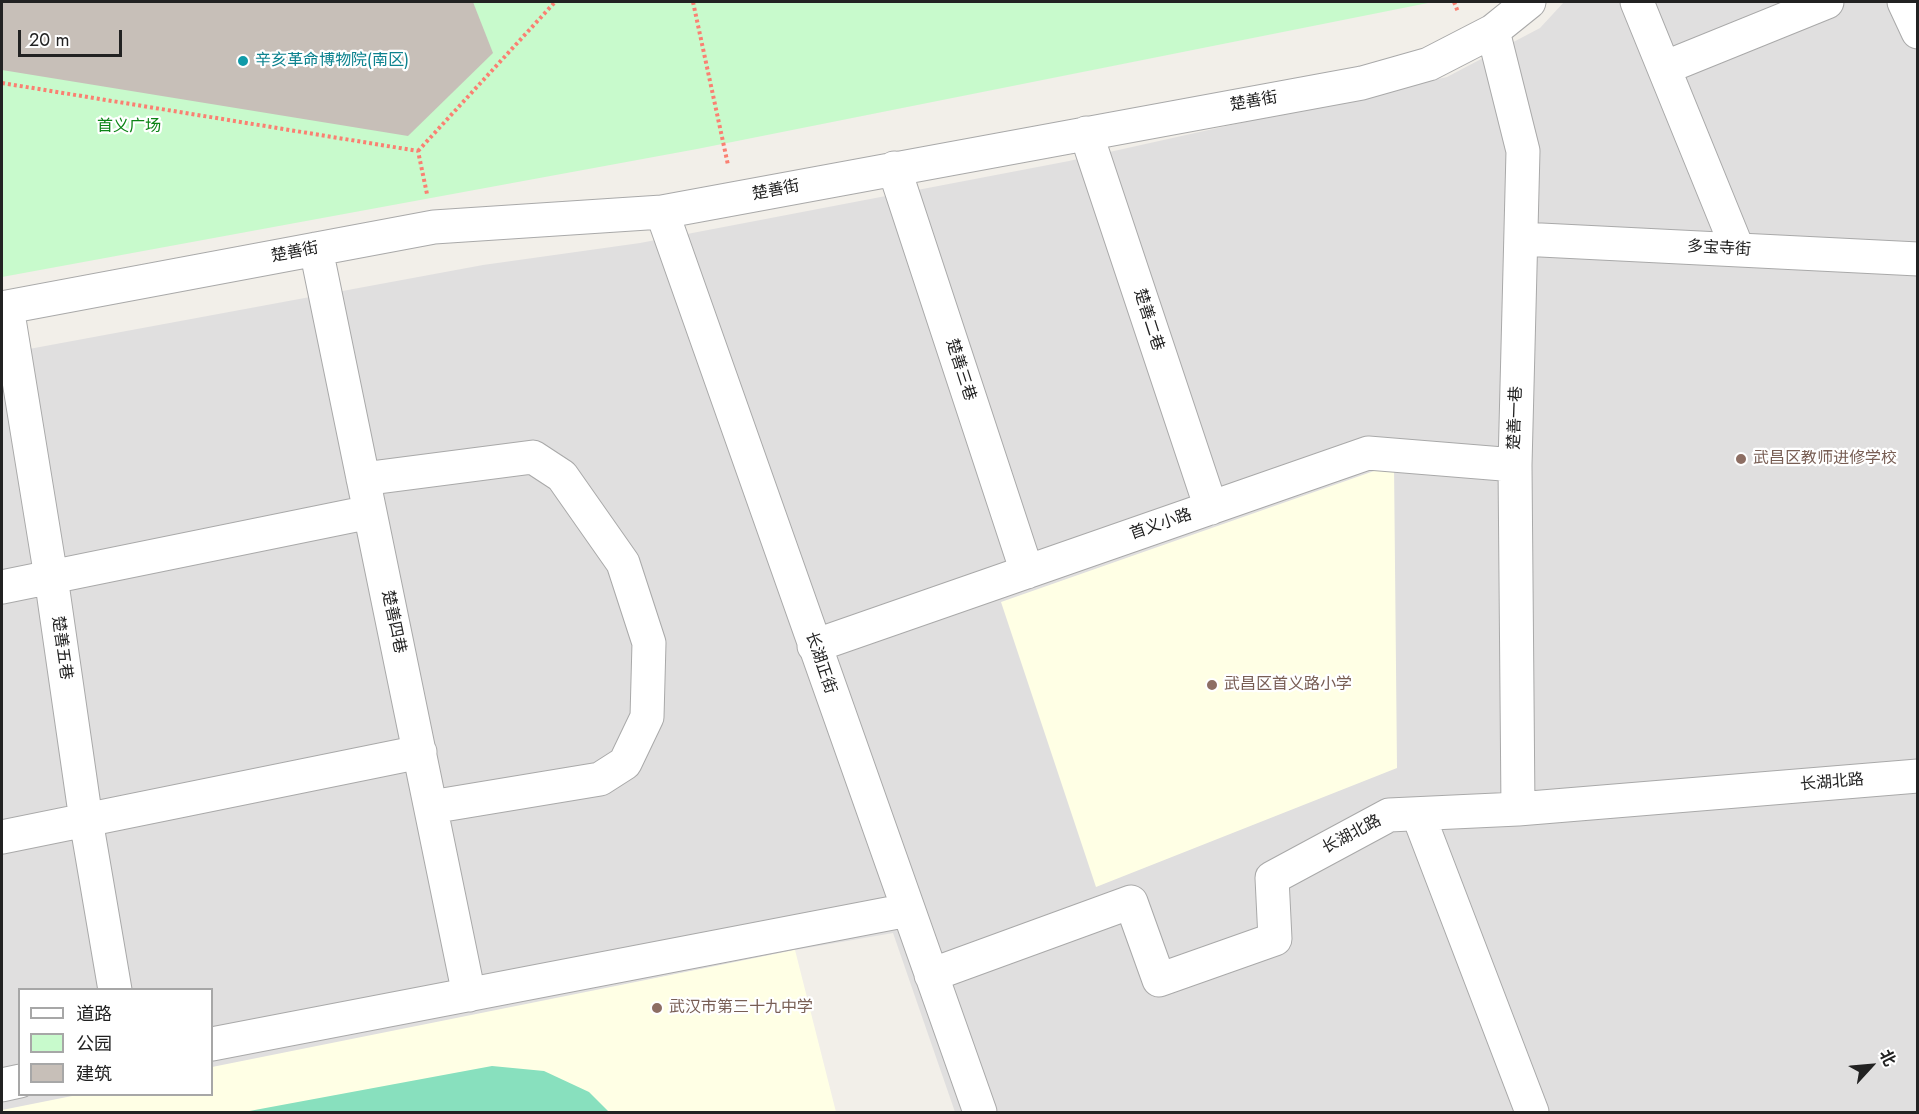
<!DOCTYPE html>
<meta charset="utf-8">
<style>
body{margin:0}
#map{position:relative;width:1919px;height:1114px;overflow:hidden;background:#f2efe9;font-family:Jost,"Noto Sans SC",sans-serif}
canvas{display:block}
.frame{position:absolute;inset:0;border:3px solid #222;pointer-events:none}
.legend{position:absolute;left:18px;top:988px;width:195px;height:108px;box-sizing:border-box;background:#fff;border:2px solid #a7a7a7;margin:0;padding:8px 10px;list-style:none;font-size:18px;color:#222}
.legend li{display:flex;align-items:center;gap:12px;height:30px}
.legend b{width:30px;border:2px solid #a7a7a7}
.north{position:absolute;left:1841px;top:1036px;width:60px;height:60px;-webkit-text-stroke:4px #fff;paint-order:stroke;rotate:64deg;font-size:16px;font-weight:700;line-height:24px;text-align:center;color:#222}
.north::after{content:'';display:block;margin:auto;width:21px;height:27px;background:#222;clip-path:polygon(50% 0,100% 100%,50% 72%,0 100%)}
.scale{position:absolute;left:18px;top:30px;width:104px;height:27px;box-sizing:border-box;border:3px solid #222;border-top:0;padding-left:8px;font-size:18px;line-height:21px;white-space:nowrap;color:#222;-webkit-text-stroke:4px #fff;paint-order:stroke}
</style>
<div id="map">
<canvas width="1919" height="1114"></canvas>
<div class="frame"></div>
<ul class="legend">
<li><b style="height:8px;background:#fff"></b>道路</li>
<li><b style="height:16px;background:#c8facc"></b>公园</li>
<li><b style="height:16px;background:#c7bfb8"></b>建筑</li>
</ul>
<div class="north">北</div>
<div class="scale">20 m</div>
</div>
<script>
const ctx = document.querySelector('canvas').getContext('2d');
ctx.lineJoin = 'round';
function fillPath(path, color) { ctx.fillStyle = color; ctx.fill(path, 'evenodd'); }
const toPath = rows => new Path2D(rows.map(r => 'M' + r).join(''));
function strokePath(path, color, width, dash) { ctx.strokeStyle = color; ctx.lineWidth = width; ctx.lineCap = dash ? 'butt' : 'round'; ctx.setLineDash(dash || []); ctx.stroke(path); }
function label(font, color, halo, rows, align = 'center') {
  ctx.font = font + ' Jost,"Noto Sans SC",sans-serif'; ctx.lineWidth = 4.5; ctx.setLineDash([]); ctx.textBaseline = 'middle'; ctx.strokeStyle = halo; ctx.fillStyle = color; for (const [text, x, y, turn = 0] of rows) {
    ctx.save(); ctx.translate(x, y); ctx.rotate((+turn || 0) * Math.PI / 180); ctx.textAlign = isNaN(turn) ? turn : align; if (halo) ctx.strokeText(text, 0, 0); ctx.fillText(text, 0, 0); ctx.restore();
  }
}
fillPath(toPath([
 [1564,2,1917,2,1917,1112,955,1112,893,933,795,950,212,1069,212,990,20,990,20,1094,86,1095,2,1112,2,354,483,265,640,243,1069,161,1447,77,1540,28]
]), '#e0dfdf');
fillPath(toPath([
 [1394,464,1397,768,1096,887,1001,602],
 [795,950,836,1112,2,1112,2,1110,77,1095,212,1094,212,1067]
]), '#ffffe5');
fillPath(toPath([
 [2,2,1433,2,697,149,2,277]
]), '#c8facc');
fillPath(toPath([
 [492,1066,544,1071,589,1092,609,1112,244,1112]
]), '#88e0be');
fillPath(toPath([
 [2,2,473,2,493,53,408,136,2,70]
]), '#c7bfb8');
const minor = toPath([
 [1637,2,1738,250],
 [1904,2,1918,32],
 [1493,31,1523,151,1515,465,1518,809],
 [1664,68,1827,2],
 [1086,133,1211,508],
 [894,168,1027,572],
 [662,212,980,1112],
 [1521,239,1918,259],
 [316,249,469,995],
 [7,307,51,577,86,820,115,990],
 [2,308,434,227,662,212,1362,83,1429,64,1493,31,1529,2],
 [363,479,533,457,562,476,623,563,649,643,647,717,625,763,600,779,431,807],
 [2,587,370,512],
 [814,646,1368,453,1515,465],
 [1418,814,1532,1112],
 [2,837,420,752],
 [931,975,1131,902,1159,980,1275,939,1272,878,1389,815,1518,809,1918,776],
 [212,1044,908,910],
 [2,1085,20,1081]
]);
strokePath(minor, '#a9a9a9', 35);
strokePath(toPath([
 [693,2,728,165],
 [1454,2,1458,12],
 [2,83,418,151,427,194],
 [418,151,555,2]
]), '#fa8072', 4, [3, 3]);
strokePath(minor, '#fff', 33);
for (const [x, y, r, color] of [
 [243,61,6,"#0f9aa8"],
 [1741,459,6,"#8d6e63"],
 [1212,685,6,"#8d6e63"],
 [657,1008,6,"#8d6e63"]
]) { const dot = new Path2D(); dot.arc(x, y, r, 0, 2 * Math.PI); ctx.fillStyle = color; ctx.fill(dot); strokePath(dot, '#fff', 2); }
label('16px', '#0d838f', '#fff', [
 ["辛亥革命博物院(南区)",255,61]
], 'left');
label('16px', '#222', '#fff', [
 ["楚善街",1254,102,-10],
 ["楚善街",776,191,-11],
 ["多宝寺街",1719,249,3],
 ["楚善街",295,253,-11],
 ["楚善二巷",1148,320,72],
 ["楚善三巷",960,370,72],
 ["楚善一巷",1516,418,-88],
 ["首义小路",1161,525,-19],
 ["楚善四巷",393,622,78],
 ["楚善五巷",61,648,82],
 ["长湖正街",820,663,71],
 ["长湖北路",1832,783,-5],
 ["长湖北路",1352,835,-28]
]);
label('16px', '#0c8416', '#fff', [
 ["首义广场",129,127]
]);
label('16px', '#785e54', '#fff', [
 ["武昌区教师进修学校",1753,459],
 ["武昌区首义路小学",1224,685],
 ["武汉市第三十九中学",669,1008]
], 'left');
</script>
